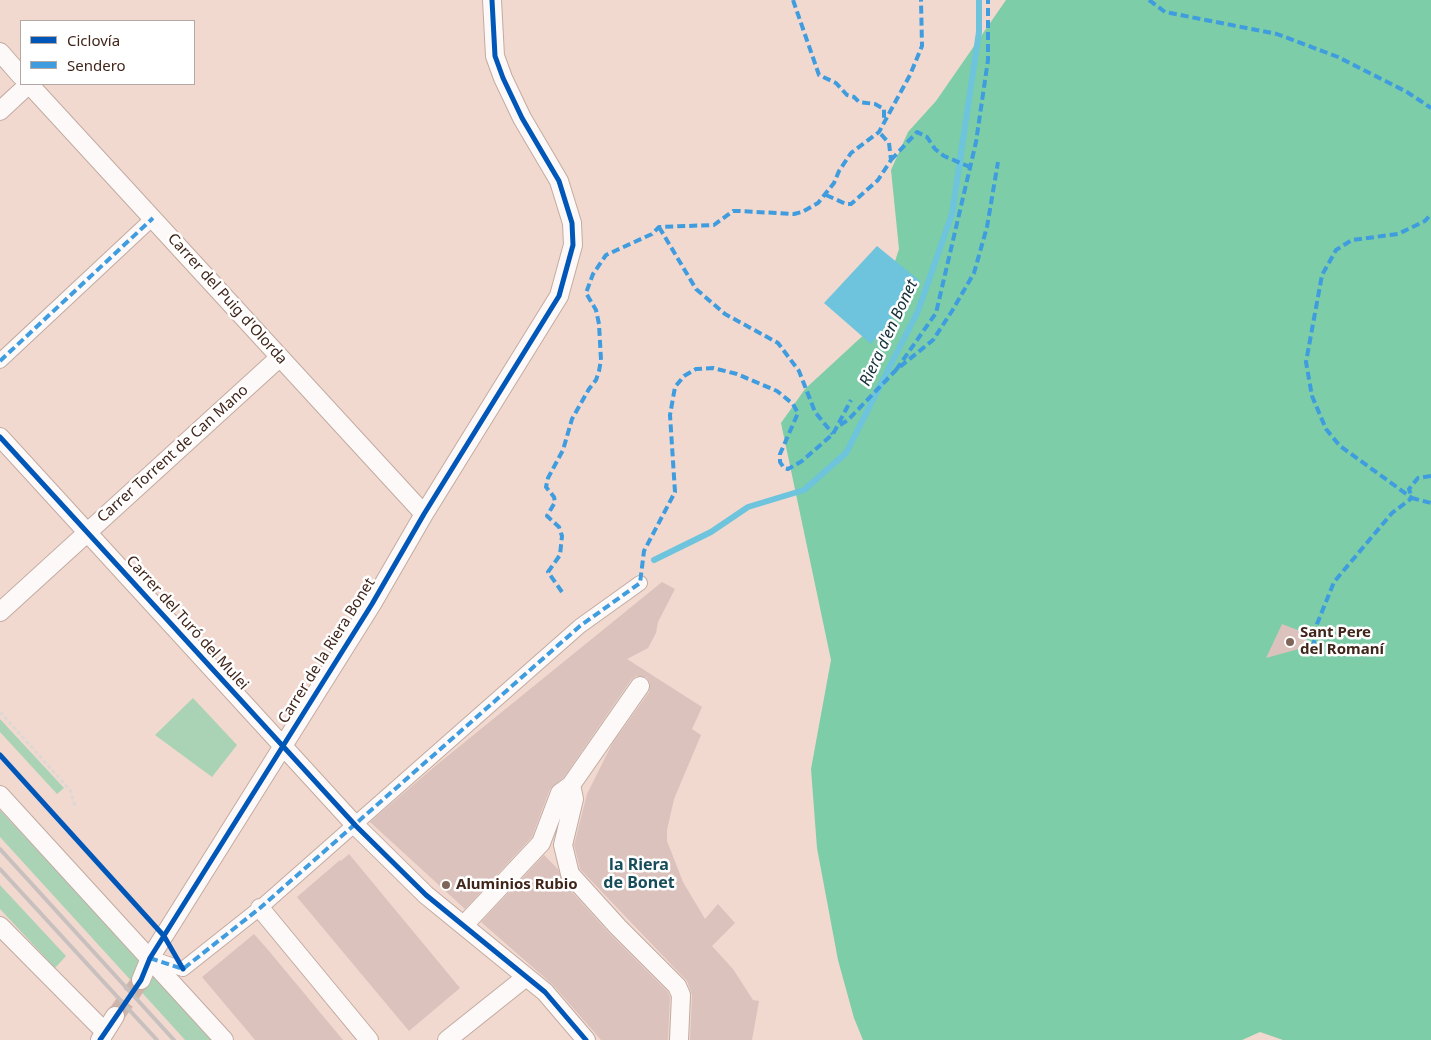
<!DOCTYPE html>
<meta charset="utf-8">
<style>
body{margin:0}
#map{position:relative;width:1431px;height:1040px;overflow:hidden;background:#f1d9cf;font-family:"Noto Sans",sans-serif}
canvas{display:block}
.legend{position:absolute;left:20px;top:20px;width:175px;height:65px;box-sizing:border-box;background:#fff;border:1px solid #b3a8a3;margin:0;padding:6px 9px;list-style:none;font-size:15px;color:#40251a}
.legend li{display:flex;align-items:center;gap:10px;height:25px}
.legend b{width:25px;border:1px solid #b3a8a3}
</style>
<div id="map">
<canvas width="1431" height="1040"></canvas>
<ul class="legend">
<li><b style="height:6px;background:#0057b8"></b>Ciclovía</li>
<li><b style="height:6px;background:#3f9cdf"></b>Sendero</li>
</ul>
</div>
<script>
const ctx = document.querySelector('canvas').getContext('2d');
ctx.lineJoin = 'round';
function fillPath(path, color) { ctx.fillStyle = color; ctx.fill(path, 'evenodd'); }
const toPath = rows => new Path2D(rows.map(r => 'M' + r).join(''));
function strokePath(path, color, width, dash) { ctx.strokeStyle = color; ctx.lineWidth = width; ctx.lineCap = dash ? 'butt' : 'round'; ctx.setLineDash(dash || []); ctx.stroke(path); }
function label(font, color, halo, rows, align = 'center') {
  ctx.font = font + ' "Noto Sans",sans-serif'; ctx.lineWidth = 5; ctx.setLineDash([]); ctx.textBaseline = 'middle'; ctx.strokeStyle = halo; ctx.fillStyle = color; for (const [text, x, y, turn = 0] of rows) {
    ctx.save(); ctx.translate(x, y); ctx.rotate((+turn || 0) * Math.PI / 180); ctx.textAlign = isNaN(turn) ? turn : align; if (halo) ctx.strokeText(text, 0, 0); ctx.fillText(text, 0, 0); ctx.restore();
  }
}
fillPath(toPath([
 [193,698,237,745,212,777,155,735],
 [0,719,64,788,57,794,0,732],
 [0,810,132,952,214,1040,185,1040,156,1008,0,837],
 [0,885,66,956,55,968,0,909]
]), '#aad3b6');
fillPath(toPath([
 [1006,0,1431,0,1431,1040,1283,1040,1260,1032,1242,1040,863,1040,854,1018,838,960,817,848,811,769,831,660,781,423,805,389,869,330,886,289,899,249,891,170,908,132,936,101]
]), '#7ccda8');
fillPath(toPath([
 [877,246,921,282,871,344,824,303]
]), '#6dc4dc');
strokePath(toPath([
 [654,560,711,532,748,507,804,490,846,453,918,311,952,214,979,32,979,0]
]), '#6dc4dc', 6);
fillPath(toPath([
 [662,582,675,589,658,622,656,633,648,648,627,659,702,707,692,729,701,735,674,799,667,830,667,841,683,882,705,919,718,904,735,923,712,946,733,969,753,1000,759,1001,752,1040,690,1040,692,995,687,981,580,869,574,845,587,794,612,744,649,692,650,682,646,677,636,676,631,680,564,777,550,789,532,837,465,909,370,822,434,767],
 [1282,624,1303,632,1307,638,1306,647,1266,658],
 [349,854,460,988,409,1031,297,897,340,860,341,861],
 [544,855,558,869,562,881,610,934,668,992,670,997,668,1040,601,1040,553,985,481,922],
 [254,934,269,951,343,1040,255,1040,202,977]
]), '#dbc2bd');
strokePath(toPath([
 [115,1016,141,980]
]), '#ceb5ab', 18, [18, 9]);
const pedestrian = toPath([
 [0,361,153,218],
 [150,958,183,969,260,908,580,626,640,583]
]);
const minor = toPath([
 [0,52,21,76],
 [29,84,424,514],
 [0,111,29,84],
 [0,437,356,826,426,895,545,992,586,1040],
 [0,612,280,357],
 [571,785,574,799,563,845,570,874,618,927,677,986,681,995,679,1040],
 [0,795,224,1040],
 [260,908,369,1040],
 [464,925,541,843,560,793,571,785,640,686],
 [0,926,105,1032],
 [141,980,150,958,372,604,424,514,559,296,573,245,572,223,559,181,522,118,503,78,495,56,492,0],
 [100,1040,115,1016],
 [447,1040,526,977]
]);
strokePath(pedestrian, '#c2aba1', 16);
strokePath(minor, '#c2aba1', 20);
strokePath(toPath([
 [0,712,70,790,75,806]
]), '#dfd7d4', 3, [4, 2.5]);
strokePath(pedestrian, '#fdf9f8', 14);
strokePath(minor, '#fdf9f8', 18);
strokePath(toPath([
 [0,849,174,1040],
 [0,869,157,1040]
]), '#c7c0be', 4);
strokePath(toPath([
 [793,0,819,75,836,83,847,95,854,97,859,102,875,104,884,109,884,121],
 [1149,0,1165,12,1277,34,1338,57,1407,92,1431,108],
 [891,160,917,132,927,137,935,149,944,156,970,167],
 [826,195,846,204,851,204,878,180,891,160,889,143,879,132],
 [659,227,696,289,725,314,778,343,799,371,815,412,833,434],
 [0,361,153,218],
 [896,370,936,313,976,142,988,60,988,0],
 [840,425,848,420,896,370,933,340,952,311,974,273,987,227,998,162],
 [1431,476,1418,478,1409,489,1412,498,1431,503],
 [562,592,548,572,560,555,562,536,559,527,547,516,555,502,554,497,546,487,548,478,563,450,572,419,589,389,596,380,599,371,601,360,599,324,596,310,586,293,593,274,606,255,652,234,659,227,714,225,733,211,739,211,794,214,802,212,818,203,834,183,839,171,851,153,879,132,910,75,922,46,921,0],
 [1313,648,1317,624,1334,582,1392,513,1412,498,1340,446,1326,429,1312,396,1306,362,1322,275,1336,250,1352,240,1398,234,1425,221,1431,214],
 [150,958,183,969,260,908,580,626,640,583,644,551,675,492,670,415,675,387,684,376,696,369,713,368,737,374,777,391,793,404,798,413,780,454,780,462,784,468,788,469,802,461,833,434,851,400]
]), '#3f9cdf', 4, [8, 4]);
strokePath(toPath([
 [0,437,356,826,426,895,545,992,586,1040],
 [0,755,164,936,183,969],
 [100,1040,141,980,150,958,372,604,424,514,559,296,573,245,572,223,559,181,522,118,503,78,495,56,492,0]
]), '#0057b8', 5);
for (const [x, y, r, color] of [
 [1290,642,5,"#7e6459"],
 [446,885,5,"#7e6459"]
]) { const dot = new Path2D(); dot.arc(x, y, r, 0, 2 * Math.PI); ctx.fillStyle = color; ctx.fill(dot); strokePath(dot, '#fff', 2); }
label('15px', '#40251a', '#fff', [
 ["Carrer del Puig d'Olorda",227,299,48],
 ["Carrer Torrent de Can Mano",173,454,-42],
 ["Carrer del Turó del Mulei",187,623,48],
 ["Carrer de la Riera Bonet",327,651,-58]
]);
label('bold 15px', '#40251a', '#fff', [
 ["Sant Pere",1300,633],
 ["del Romaní",1300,650],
 ["Aluminios Rubio",456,885]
], 'left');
label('italic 16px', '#132f38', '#fff', [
 ["Riera d'en Bonet",889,333,-65]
]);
label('bold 16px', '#174c5b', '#fff', [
 ["la Riera",639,865],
 ["de Bonet",639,883]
]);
</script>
